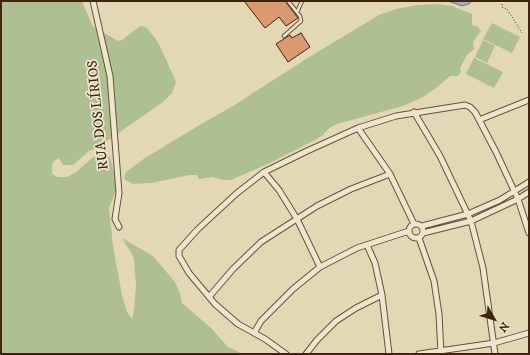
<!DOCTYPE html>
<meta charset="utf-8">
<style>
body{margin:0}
#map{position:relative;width:530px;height:355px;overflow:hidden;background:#e2d8b4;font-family:"IM FELL DW Pica",serif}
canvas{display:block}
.frame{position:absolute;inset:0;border:2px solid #3f2510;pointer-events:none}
.north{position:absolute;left:474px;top:299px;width:40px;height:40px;-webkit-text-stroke:3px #ece6ce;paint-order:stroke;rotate:129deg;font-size:11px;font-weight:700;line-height:16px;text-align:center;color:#3f2510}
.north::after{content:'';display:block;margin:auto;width:14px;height:18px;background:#3f2510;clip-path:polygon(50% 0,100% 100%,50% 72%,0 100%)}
</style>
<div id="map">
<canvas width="530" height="355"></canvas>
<div class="frame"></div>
<div class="north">N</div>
</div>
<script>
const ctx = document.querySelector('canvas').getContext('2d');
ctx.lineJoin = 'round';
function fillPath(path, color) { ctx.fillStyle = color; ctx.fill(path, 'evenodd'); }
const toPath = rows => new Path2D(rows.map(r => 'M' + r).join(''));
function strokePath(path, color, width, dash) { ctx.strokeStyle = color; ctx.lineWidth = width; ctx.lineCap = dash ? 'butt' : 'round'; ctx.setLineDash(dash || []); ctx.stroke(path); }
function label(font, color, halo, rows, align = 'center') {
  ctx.font = font + ' "IM FELL DW Pica",serif'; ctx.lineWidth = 3.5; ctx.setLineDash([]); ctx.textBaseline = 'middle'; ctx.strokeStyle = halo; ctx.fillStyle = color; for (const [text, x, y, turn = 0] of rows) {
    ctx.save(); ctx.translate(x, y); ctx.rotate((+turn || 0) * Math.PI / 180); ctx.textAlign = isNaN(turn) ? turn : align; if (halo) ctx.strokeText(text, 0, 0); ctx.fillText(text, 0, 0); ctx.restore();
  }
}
fillPath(toPath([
 [1,1,82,1,92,25,98,31,104,33,118,41,122,40,140,26,146,27,155,38,160,46,176,82,172,93,163,102,107,141,101,147,89,151,73,165,63,165,59,158,54,161,52,165,52,174,58,177,67,177,76,172,92,158,103,153,110,157,118,186,109,208,113,246,122,295,127,312,132,319,134,310,136,286,134,258,122,238,153,256,175,282,180,293,182,303,211,328,228,347,243,354,1,354],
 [438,4,452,6,472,14,472,25,478,27,481,31,473,42,474,49,467,55,460,68,461,72,458,76,450,76,436,88,423,97,403,106,337,124,329,128,323,135,315,140,270,163,231,180,223,180,212,177,199,179,197,175,189,175,152,183,133,184,125,180,124,178,126,172,145,158,203,123,233,106,306,59,379,15,396,9,418,5],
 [492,23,520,37,512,53,483,39],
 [483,40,495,46,487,63,475,57],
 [474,58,503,72,494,88,466,74]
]), '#aec091');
const water = toPath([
 [448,1,472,1,469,4,462,6,448,1]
]);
fillPath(water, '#95b9ae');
strokePath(water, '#737e6f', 1);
const building = toPath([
 [244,1,285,1,298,18,286,26,279,17,265,28,244,1],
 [301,33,310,47,288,62,276,44,290,35,292,38,301,33]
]);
fillPath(building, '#db9972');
strokePath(building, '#3f2510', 1);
const service = toPath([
 [297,12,302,1],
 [284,36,301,21,300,16,288,1]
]);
const minor = toPath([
 [93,1,110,76,119,193,115,219,119,227],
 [414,112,440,156,471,221,483,268,495,354],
 [479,120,529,100],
 [358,128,390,174,414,224],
 [264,172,279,190,297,219,320,267],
 '409 231a7 7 0 1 1 14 0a7 7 0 1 1-14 0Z',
 [422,226,468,214,500,200,529,182],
 [423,233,471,221,518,199,529,192],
 [419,238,434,281,439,314,441,354],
 [367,245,375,263,382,295,389,354],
 [209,297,233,269,261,242,317,206,351,189,390,174],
 [254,333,261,321,293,289,320,267,357,248,409,231],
 [286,354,265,339,238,324,215,304,189,273,179,256,179,250,198,229,237,193,264,172,307,151,358,128,396,116,465,105,470,107,475,112,496,152,518,199,529,233],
 [306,354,317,340,336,321,356,308,382,295],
 [419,354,494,343,529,333]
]);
strokePath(service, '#685239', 4.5);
strokePath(minor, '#685239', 7);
strokePath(toPath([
 [502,1,502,7,507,9,522,33]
]), '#3f2510', 1, [1, 2]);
strokePath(service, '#ece6ce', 2.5);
strokePath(minor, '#ece6ce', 5);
label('14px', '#3f2510', '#ece6ce', [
 ["RUA DOS LÍRIOS",99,115,-96]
]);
</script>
